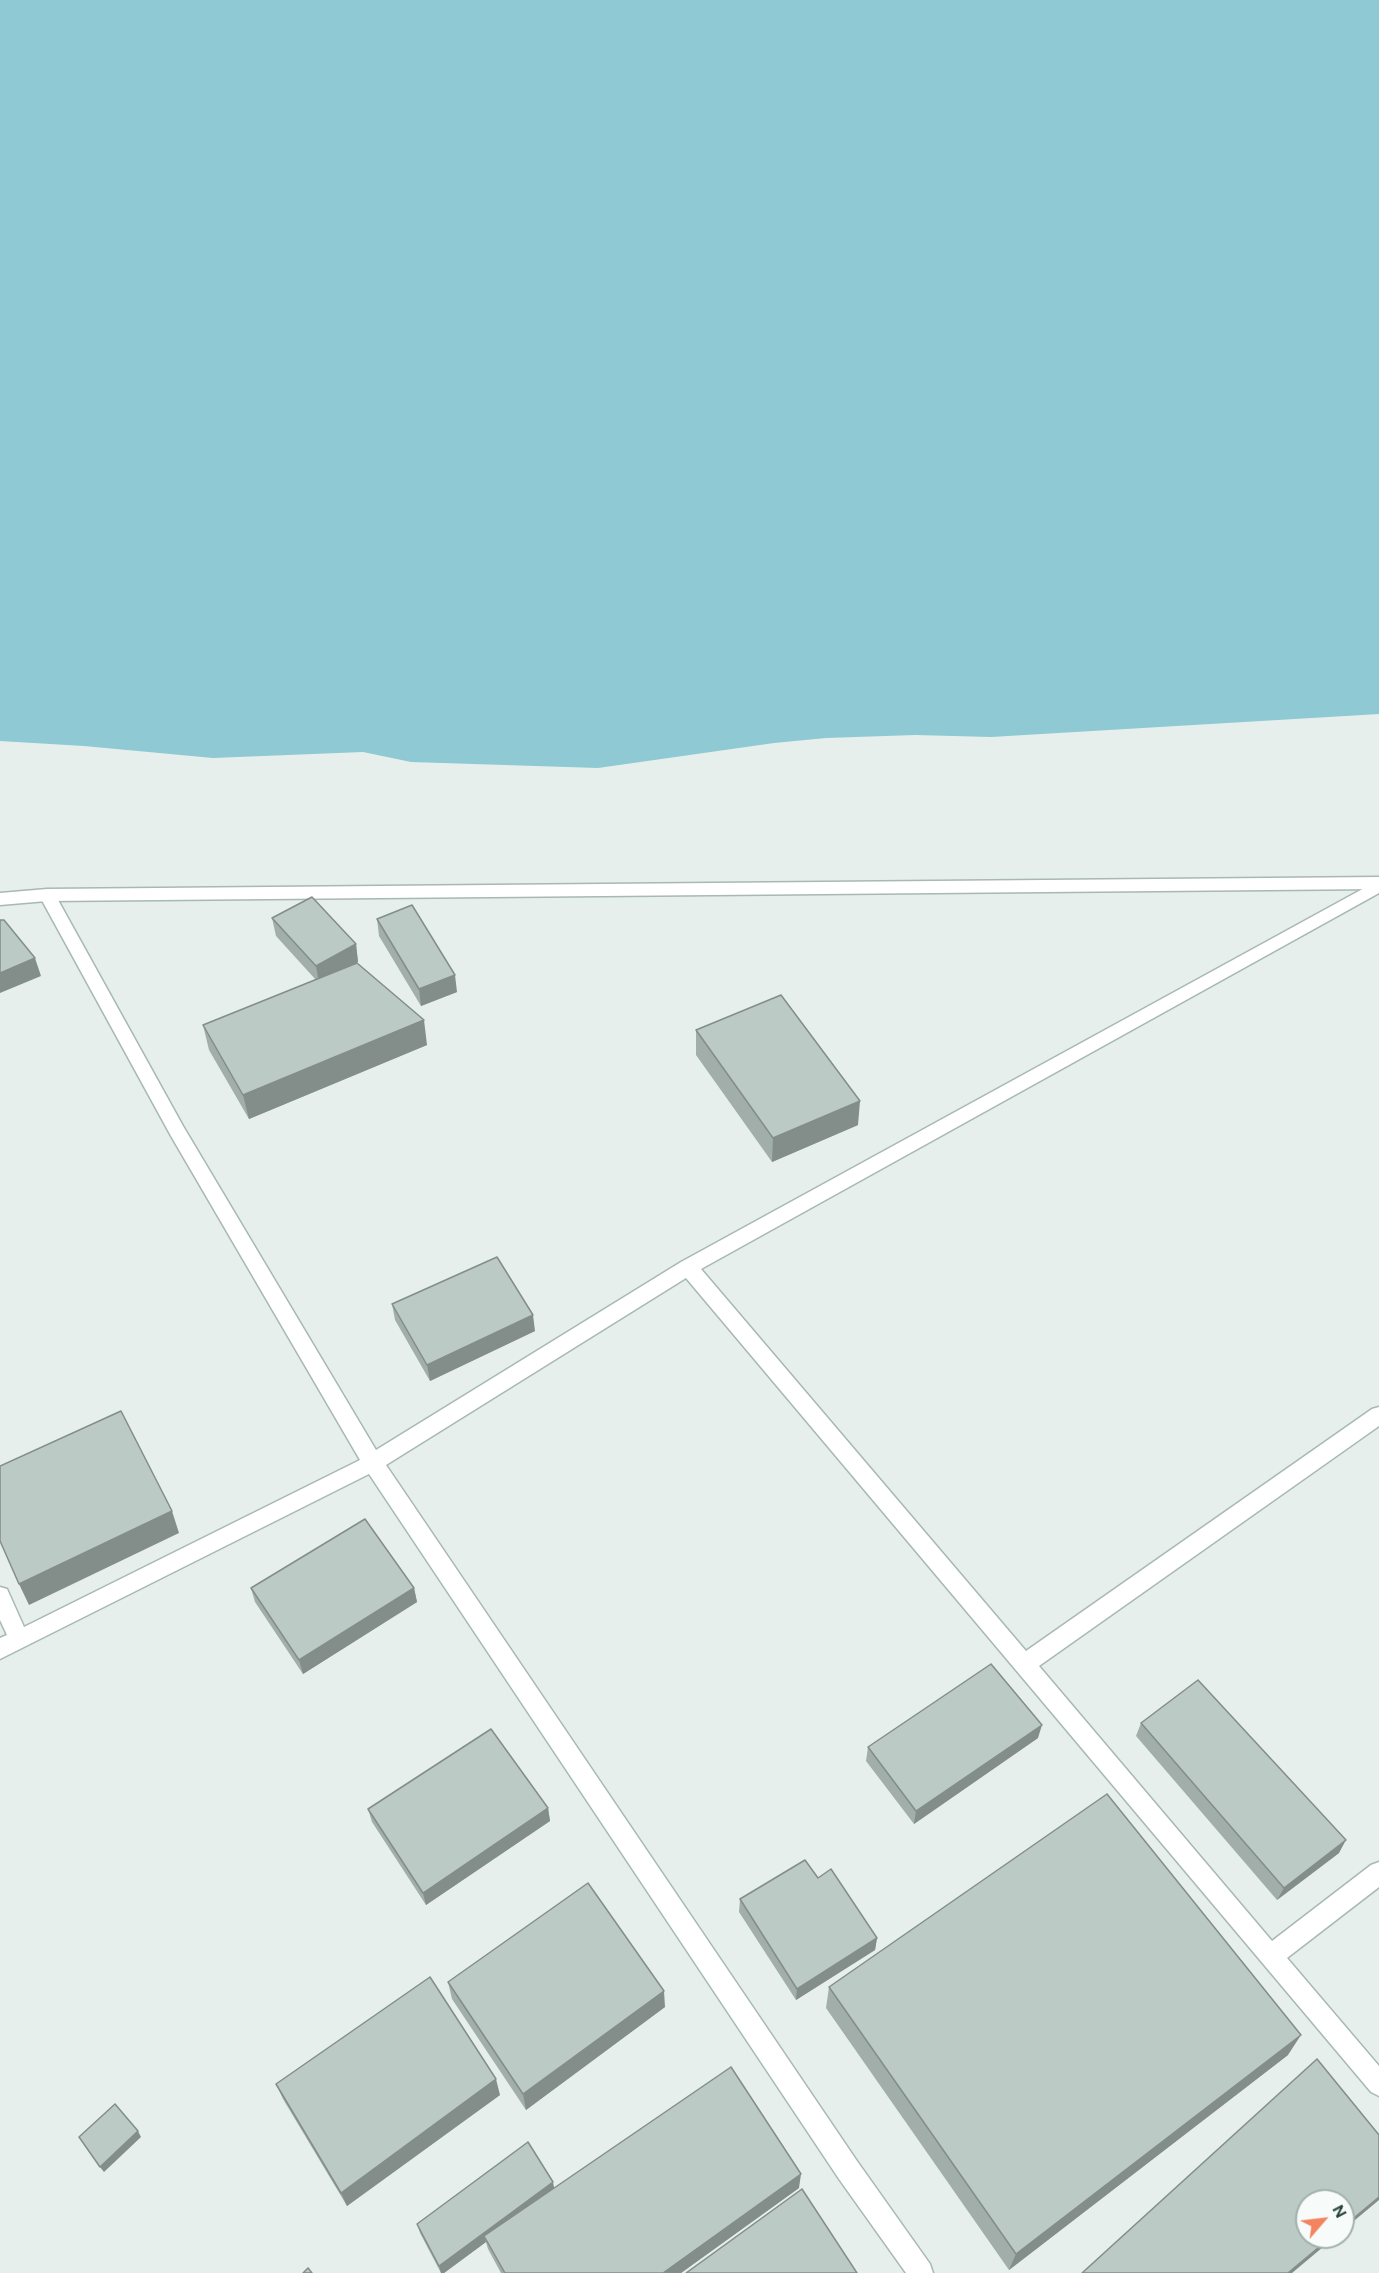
<!DOCTYPE html>
<style>
body{margin:0}
#map{position:relative;width:1379px;height:2273px;overflow:hidden;background:#e6efeb;font-family:"DM Sans",sans-serif}
canvas{display:block}
.north{position:absolute;left:1295px;top:2189px;width:60px;height:60px;box-sizing:border-box;background:#f7fbf9;border:2px solid #a3b1ad;border-radius:50%;rotate:62deg;font-size:16px;font-weight:700;line-height:24px;text-align:center;color:#24423a}
.north::after{content:'';display:block;margin:auto;width:21px;height:27px;background:#f4845f;clip-path:polygon(50% 0,100% 100%,50% 72%,0 100%)}
</style>
<div id="map">
<canvas width="1379" height="2273"></canvas>
<div class="north">N</div>
</div>
<script>
const ctx = document.querySelector('canvas').getContext('2d');
ctx.lineJoin = 'round';
function fillPath(path, color) { ctx.fillStyle = color; ctx.fill(path, 'evenodd'); }
const toPath = rows => new Path2D(rows.map(r => 'M' + r).join(''));
function strokePath(path, color, width, dash) { ctx.strokeStyle = color; ctx.lineWidth = width; ctx.lineCap = dash ? 'butt' : 'round'; ctx.setLineDash(dash || []); ctx.stroke(path); }
fillPath(toPath([
 [0,0,1379,0,1379,714,991,737,915,735,826,738,774,743,598,768,411,762,363,752,213,758,84,746,0,741]
]), '#8ec9d4');
const minor = toPath([
 [1379,880,1379,893,701,1269,1026,1651,1372,1409,1379,1407,1379,1426,1039,1666,1272,1941,1371,1865,1379,1862,1379,1887,1287,1958,1379,2066,1379,2096,1371,2092,686,1278,386,1465,857,2161,930,2264,933,2273,906,2273,839,2179,369,1474,0,1659,0,1638,7,1635,0,1620,0,1587,7,1589,24,1627,360,1460,171,1136,39,895,41,891,53,891,183,1126,376,1450,681,1262,1379,880]
]);
const tertiary = toPath([
 [1379,877,1379,889,47,901,0,905,0,893,47,889,1379,877]
]);
strokePath(minor, '#a8b8b2', 3);
strokePath(tertiary, '#a8b8b2', 3);
fillPath(minor, '#fff');
fillPath(tertiary, '#fff');
fillPath(toPath([
 [272,918,356,944,358,962,350,966,427,1045,249,1119,209,1050,203,1025,316,980,276,936],
 [377,919,457,992,421,1006,379,936],
 [696,1030,858,1125,772,1162,696,1055],
 [392,1304,535,1331,430,1381,395,1320],
 [251,1588,414,1588,417,1602,303,1674,255,1602],
 [1141,1723,1339,1853,1277,1900,1136,1736],
 [1038,1738,914,1824,866,1761,868,1747],
 [548,1808,550,1821,426,1905,372,1822,368,1809],
 [818,1878,877,1938,875,1950,796,2000,739,1912,740,1899],
 [448,1982,665,2007,526,2110,452,1999],
 [829,1987,1288,2055,1009,2270,826,2008],
 [276,2084,500,2095,347,2206,283,2099],
 [554,2188,799,2188,681,2273,501,2273,488,2249,486,2242,444,2273,441,2273,420,2233,417,2224]
]), '#a1aea9');
fillPath(toPath([
 [356,944,358,962,319,983,316,966],
 [35,958,41,976,0,993,0,973],
 [455,975,457,992,421,1006,419,989],
 [424,1020,427,1045,249,1119,243,1095],
 [860,1101,858,1125,772,1162,773,1138],
 [533,1315,535,1331,430,1381,427,1365],
 [172,1511,179,1533,29,1605,19,1584],
 [414,1588,417,1602,303,1674,299,1660],
 [1042,1725,1038,1738,914,1824,916,1811],
 [548,1808,550,1821,426,1905,423,1893],
 [1346,1840,1339,1853,1277,1900,1284,1888],
 [877,1938,875,1950,796,2000,797,1989],
 [664,1991,665,2007,526,2110,523,2094],
 [1301,2035,1288,2055,1009,2270,1016,2254],
 [496,2079,500,2095,347,2206,341,2193],
 [138,2131,141,2137,104,2172,100,2167],
 [801,2174,799,2188,681,2273,663,2273],
 [553,2182,555,2192,484,2236,486,2242,444,2273,441,2273,439,2266],
 [1379,2197,1379,2200,1343,2230,1343,2227],
 [1331,2237,1335,2237,1292,2273,1288,2273]
]), '#838d89');
const building = toPath([
 [312,897,356,944,316,966,272,918,312,897],
 [412,905,455,975,419,989,377,919,412,905],
 [0,920,4,920,35,958,0,973,0,920],
 [357,963,424,1020,243,1095,203,1025,357,963],
 [781,995,860,1101,773,1138,696,1030,781,995],
 [497,1257,533,1315,427,1365,392,1304,497,1257],
 [121,1411,172,1511,19,1584,0,1541,0,1466,121,1411],
 [365,1519,414,1588,299,1660,251,1588,365,1519],
 [991,1664,1042,1725,916,1811,868,1747,991,1664],
 [1198,1680,1346,1840,1284,1888,1141,1723,1198,1680],
 [491,1729,548,1808,423,1893,368,1809,491,1729],
 [1107,1794,1301,2035,1016,2254,829,1987,1107,1794],
 [805,1860,818,1878,831,1869,877,1938,797,1989,740,1899,805,1860],
 [588,1883,664,1991,523,2094,448,1982,588,1883],
 [430,1977,496,2079,341,2193,276,2084,430,1977],
 [1317,2059,1379,2135,1379,2197,1343,2227,1343,2201,1307,2201,1307,2237,1331,2237,1288,2273,1082,2273,1317,2059],
 [731,2067,801,2174,663,2273,505,2273,484,2236,731,2067],
 [115,2104,138,2131,100,2167,79,2137,115,2104],
 [528,2142,553,2182,439,2266,417,2224,528,2142],
 [802,2189,857,2273,686,2273,802,2189],
 [308,2268,312,2273,303,2273,308,2268]
]);
fillPath(building, '#bbcac4');
strokePath(building, '#838d89', 1.5);
</script>
